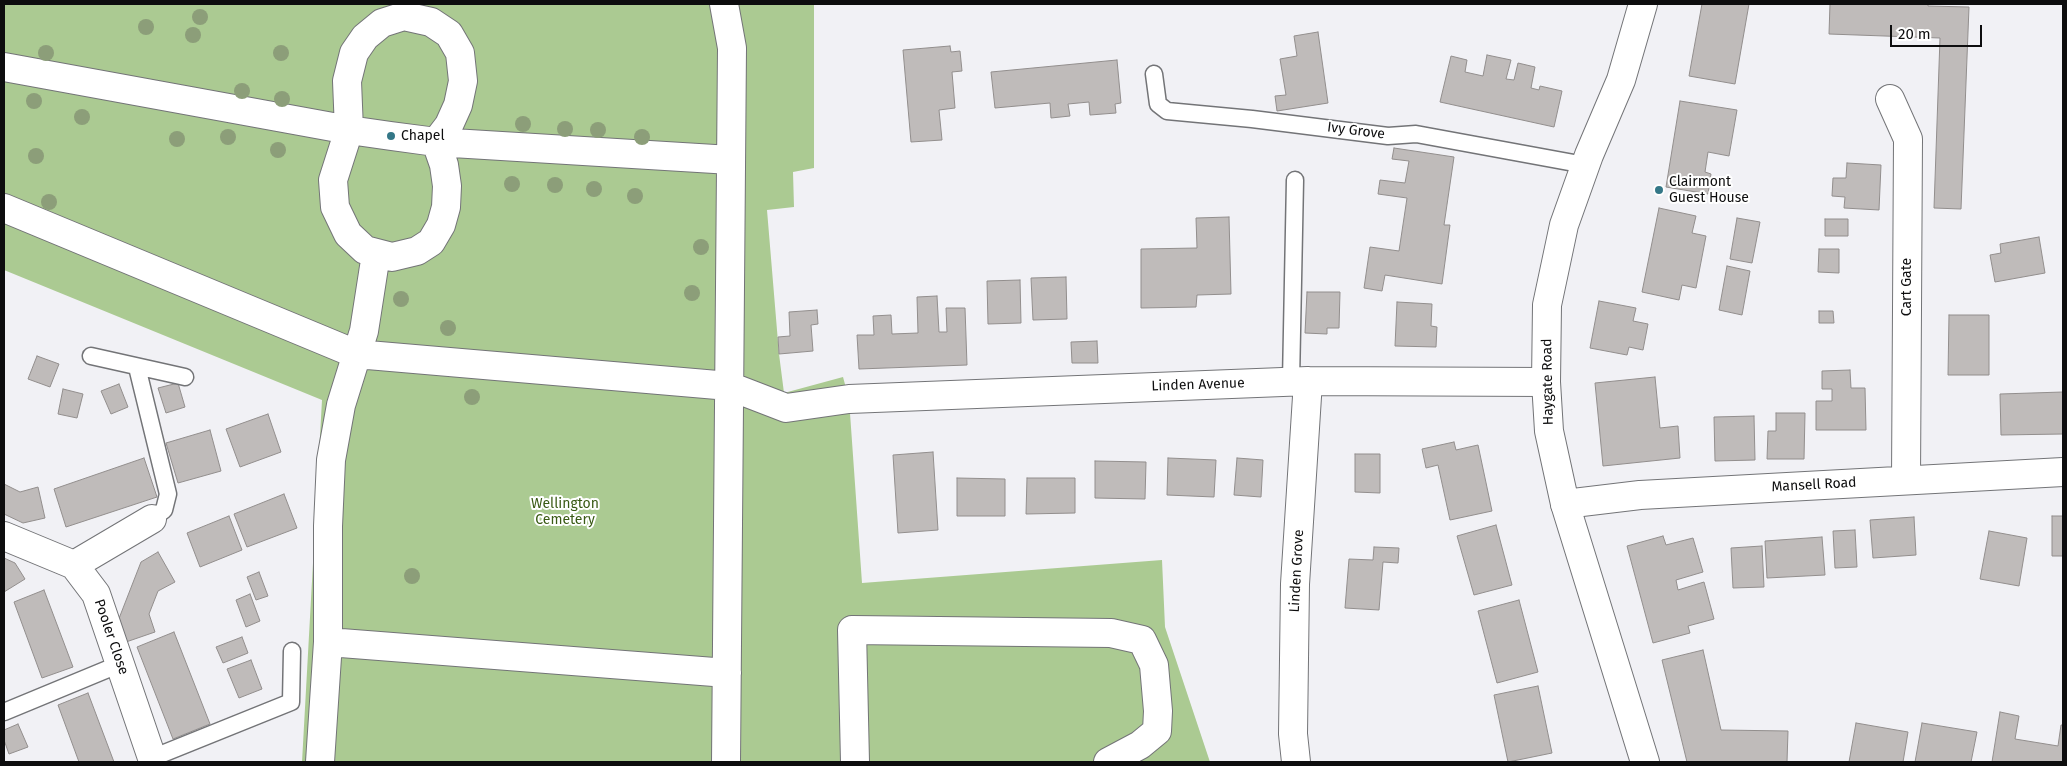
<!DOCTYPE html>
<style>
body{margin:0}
#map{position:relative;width:2067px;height:766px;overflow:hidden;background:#f1f1f5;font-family:"Fira Sans",sans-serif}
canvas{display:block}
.frame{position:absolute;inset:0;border:5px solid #0d0d0e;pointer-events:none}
.scale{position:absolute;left:1890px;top:25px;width:92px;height:22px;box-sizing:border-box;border:2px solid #0d0d0e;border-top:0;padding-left:6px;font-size:15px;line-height:18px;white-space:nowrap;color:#0d0d0e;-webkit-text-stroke:4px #fff;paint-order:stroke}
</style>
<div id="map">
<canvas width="2067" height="766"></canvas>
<div class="frame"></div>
<div class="scale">20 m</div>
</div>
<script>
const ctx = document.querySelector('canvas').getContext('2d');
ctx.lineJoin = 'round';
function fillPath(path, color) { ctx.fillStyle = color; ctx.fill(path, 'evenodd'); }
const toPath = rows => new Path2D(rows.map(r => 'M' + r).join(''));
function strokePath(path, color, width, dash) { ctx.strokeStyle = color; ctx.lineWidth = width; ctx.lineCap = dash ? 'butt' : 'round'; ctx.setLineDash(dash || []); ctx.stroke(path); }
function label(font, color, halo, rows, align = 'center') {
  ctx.font = font + ' "Fira Sans",sans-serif'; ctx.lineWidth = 4; ctx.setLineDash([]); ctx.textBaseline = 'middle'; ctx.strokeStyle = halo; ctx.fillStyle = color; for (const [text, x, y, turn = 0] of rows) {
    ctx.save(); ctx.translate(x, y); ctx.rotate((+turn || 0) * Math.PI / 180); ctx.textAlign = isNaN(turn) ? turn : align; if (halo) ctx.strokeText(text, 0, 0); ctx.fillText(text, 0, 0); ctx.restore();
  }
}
fillPath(toPath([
 [4,4,814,4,814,168,793,172,794,207,767,210,779,354,784,393,843,377,849,399,862,583,1162,560,1165,627,1210,762,302,762,322,400,4,270]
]), '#abca92');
const building = toPath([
 [1702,4,1749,4,1735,84,1689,76,1702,4],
 [1830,4,1928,4,1928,6,1969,7,1961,209,1934,208,1940,38,1829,34,1830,4],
 [1318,32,1328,103,1277,111,1275,96,1286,95,1280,59,1297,56,1294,36,1318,32],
 [950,46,951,52,960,51,962,71,952,72,955,108,939,110,942,140,911,142,903,50,950,46],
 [1487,55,1511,60,1506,79,1514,80,1518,63,1535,67,1531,88,1539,90,1540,86,1562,91,1554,127,1440,102,1451,56,1467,60,1465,72,1483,76,1487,55],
 [1117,60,1121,103,1115,104,1116,113,1090,115,1089,102,1068,104,1070,116,1051,118,1050,103,995,108,991,72,1117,60],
 [1680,101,1737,110,1729,156,1708,152,1705,172,1711,174,1708,194,1666,187,1680,101],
 [1394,148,1454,157,1444,225,1450,225,1442,284,1385,275,1382,291,1364,288,1370,247,1399,251,1407,198,1378,194,1380,180,1405,183,1409,161,1392,159,1394,148],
 [1847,163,1881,165,1879,210,1844,208,1845,197,1832,196,1833,178,1846,178,1847,163],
 [1659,208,1696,216,1692,233,1706,236,1696,288,1682,285,1679,300,1642,292,1659,208],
 [1229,217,1231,294,1197,295,1196,307,1141,308,1141,249,1197,248,1196,218,1229,217],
 [1737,218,1760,222,1752,263,1730,259,1737,218],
 [1825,219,1848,219,1848,236,1825,236,1825,219],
 [2039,237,2045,273,1995,282,1990,255,2001,253,2000,244,2039,237],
 [1819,249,1839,249,1839,273,1818,272,1819,249],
 [1727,266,1750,271,1742,315,1719,310,1727,266],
 [1066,277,1067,319,1033,320,1031,278,1066,277],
 [1020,280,1021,323,988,324,987,281,1020,280],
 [1307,292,1340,292,1339,328,1327,328,1327,334,1305,333,1307,292],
 [937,296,939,332,947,332,946,308,965,308,967,365,859,369,857,335,874,335,873,316,891,315,892,334,918,333,917,297,937,296],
 [1599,301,1636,308,1633,321,1648,324,1643,350,1629,347,1627,355,1590,348,1599,301],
 [1397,302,1432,304,1431,326,1437,327,1436,347,1395,346,1397,302],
 [817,310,818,324,811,325,813,351,779,354,778,337,790,336,789,312,817,310],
 [1819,311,1833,311,1834,323,1819,323,1819,311],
 [1949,315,1989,315,1989,375,1948,375,1949,315],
 [1097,341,1098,363,1072,363,1071,342,1097,341],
 [37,356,59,364,50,387,28,379,37,356],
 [1850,370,1851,388,1865,388,1866,430,1816,430,1816,401,1832,401,1832,389,1822,389,1822,371,1850,370],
 [1655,377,1660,428,1678,426,1680,458,1603,466,1595,383,1655,377],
 [178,383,185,407,166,413,158,388,178,383],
 [119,384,128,407,111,414,101,391,119,384],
 [63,389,83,394,77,418,58,414,63,389],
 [2063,392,2063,434,2001,435,2000,394,2063,392],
 [1776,413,1805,413,1804,459,1767,459,1768,431,1776,431,1776,413],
 [268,414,281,452,240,467,226,429,268,414],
 [1754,416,1755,460,1715,461,1714,417,1754,416],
 [210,430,221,471,178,483,166,443,210,430],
 [1454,442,1456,450,1478,445,1492,511,1450,520,1438,465,1426,468,1422,449,1454,442],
 [933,452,938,530,898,533,893,455,933,452],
 [1355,454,1380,454,1380,493,1355,492,1355,454],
 [144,458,157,497,66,527,54,489,144,458],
 [1168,458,1216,460,1214,497,1167,495,1168,458],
 [1237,458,1263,460,1261,497,1234,495,1237,458],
 [1095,461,1146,462,1145,499,1095,498,1095,461],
 [957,478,1005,479,1005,516,957,516,957,478],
 [1027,478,1075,478,1075,513,1026,514,1027,478],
 [4,484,20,492,38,487,45,518,23,523,4,514,4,484],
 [284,494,297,528,247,547,234,514,284,494],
 [229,516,242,550,200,567,187,533,229,516],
 [2052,516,2063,516,2063,556,2052,556,2052,516],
 [1914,517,1916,555,1873,558,1870,520,1914,517],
 [1496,525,1512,585,1474,595,1457,536,1496,525],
 [1855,530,1857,567,1835,568,1833,531,1855,530],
 [1989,531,2027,538,2019,586,1980,579,1989,531],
 [1663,536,1666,545,1693,538,1703,572,1676,580,1678,590,1704,582,1714,619,1688,626,1690,633,1653,643,1627,546,1663,536],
 [1822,537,1825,575,1767,578,1765,541,1822,537],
 [1762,546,1764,587,1733,588,1731,548,1762,546],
 [1374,547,1399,548,1398,563,1383,562,1379,610,1345,608,1349,559,1373,560,1374,547],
 [158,552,175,582,158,591,149,614,155,632,126,642,118,621,141,562,158,552],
 [4,558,15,563,25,579,4,592,4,558],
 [259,572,268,596,256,600,247,577,259,572],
 [44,590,73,667,42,678,14,602,44,590],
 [250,594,260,621,246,627,236,600,250,594],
 [1519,600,1538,672,1497,683,1478,611,1519,600],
 [174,632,210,724,173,739,137,647,174,632],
 [242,637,248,653,223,663,216,647,242,637],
 [1703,650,1721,730,1788,731,1787,762,1687,762,1662,660,1703,650],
 [251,660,262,689,239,698,227,669,251,660],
 [1538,686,1552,753,1508,762,1494,695,1538,686],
 [88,693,114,762,79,762,58,705,88,693],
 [2000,712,2019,716,2015,739,2058,746,2061,725,2063,725,2063,762,1992,762,2000,712],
 [1856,723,1908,732,1903,762,1849,762,1856,723],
 [1922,723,1977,732,1971,762,1915,762,1922,723],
 [18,724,28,747,9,754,4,740,4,730,18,724]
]);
fillPath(building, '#bfbbba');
strokePath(building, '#928e8d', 1);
const lane = toPath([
 [1154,74,1158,104,1167,111,1252,119,1388,136,1416,134,1585,165],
 [91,356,185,377],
 [137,367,168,494,164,510,152,519],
 [1291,381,1295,180],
 [4,712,120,664],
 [147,762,152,758,291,702,292,651]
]);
const street = toPath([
 [724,4,732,48,726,762],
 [404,16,431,22,449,34,460,53,463,81,458,105,449,125,436,142,444,165,447,186,446,207,441,225,431,242,417,251,392,257,365,250,348,234,335,207,333,180,349,130,347,81,354,53,365,37,382,23,404,16],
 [4,67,349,130,391,136,436,142,731,160],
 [1890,99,1908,139,1906,479],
 [4,208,356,354,729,386,786,408,849,399,1308,381,1546,382],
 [1565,504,1640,495,2063,472],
 [4,536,74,565,96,594,152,758],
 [74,565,152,519],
 [328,642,727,673],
 [320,762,328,642,328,526,331,460,341,405,364,331,376,254],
 [855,762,852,630,1111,633,1142,640,1154,665,1158,711,1157,731,1140,745,1108,762],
 [1296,762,1293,734,1295,584,1308,381]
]);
const secondary = toPath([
 [1643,4,1621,80,1589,155,1564,225,1547,305,1546,382,1549,431,1565,504,1645,762]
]);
strokePath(lane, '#737477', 19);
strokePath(street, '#737477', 30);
strokePath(secondary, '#737477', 30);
strokePath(lane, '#fff', 16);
strokePath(street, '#fff', 28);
strokePath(secondary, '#fff', 28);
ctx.fillStyle = '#8c9e79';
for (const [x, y] of [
 [200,17],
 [146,27],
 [193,35],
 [46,53],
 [281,53],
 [242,91],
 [282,99],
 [34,101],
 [82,117],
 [523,124],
 [565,129],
 [598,130],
 [228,137],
 [642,137],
 [177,139],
 [278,150],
 [36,156],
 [512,184],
 [555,185],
 [594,189],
 [635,196],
 [49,202],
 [701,247],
 [692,293],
 [401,299],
 [448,328],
 [472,397],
 [412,576]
]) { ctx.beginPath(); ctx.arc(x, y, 8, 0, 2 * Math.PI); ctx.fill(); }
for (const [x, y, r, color] of [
 [391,136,5,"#347787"],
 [1659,190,5,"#347787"]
]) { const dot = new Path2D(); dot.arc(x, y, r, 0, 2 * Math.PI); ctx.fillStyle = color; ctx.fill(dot); strokePath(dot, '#fff', 2); }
label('14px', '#0d0d0e', '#fff', [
 ["Ivy Grove",1356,131,7],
 ["Cart Gate",1907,287,-90],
 ["Haygate Road",1548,382,-91],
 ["Linden Avenue",1198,385,-2],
 ["Mansell Road",1814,485,-3],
 ["Linden Grove",1297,571,-87],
 ["Pooler Close",111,637,71]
]);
label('14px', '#0d0d0e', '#fff', [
 ["Chapel",401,136],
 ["Clairmont",1669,182],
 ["Guest House",1669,198]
], 'left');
label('14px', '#395a14', '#fff', [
 ["Wellington",565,504],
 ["Cemetery",565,520]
]);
</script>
